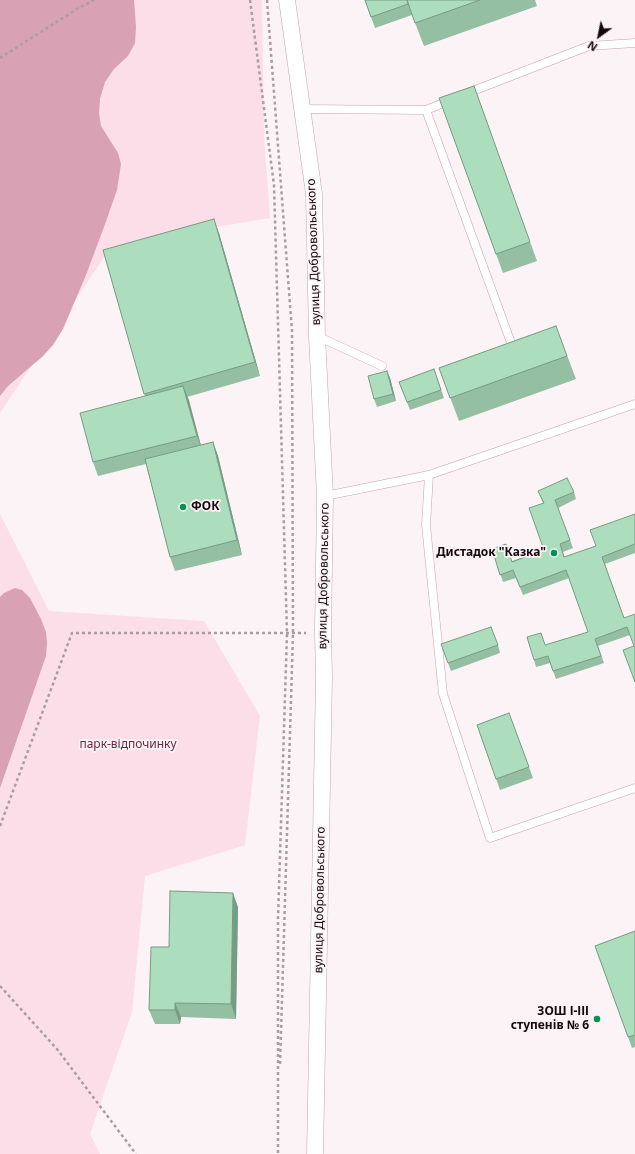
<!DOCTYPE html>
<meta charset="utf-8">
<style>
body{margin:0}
#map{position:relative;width:635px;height:1154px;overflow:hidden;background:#fbf3f5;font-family:"Noto Sans",sans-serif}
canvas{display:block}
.north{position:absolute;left:579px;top:16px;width:40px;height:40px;-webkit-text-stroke:3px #fbf3f5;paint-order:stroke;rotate:213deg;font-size:11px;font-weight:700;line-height:16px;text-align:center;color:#15080d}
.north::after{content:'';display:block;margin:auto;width:14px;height:18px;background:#15080d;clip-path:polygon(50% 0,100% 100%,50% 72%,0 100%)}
</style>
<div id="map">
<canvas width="635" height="1154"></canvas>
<div class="north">N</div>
</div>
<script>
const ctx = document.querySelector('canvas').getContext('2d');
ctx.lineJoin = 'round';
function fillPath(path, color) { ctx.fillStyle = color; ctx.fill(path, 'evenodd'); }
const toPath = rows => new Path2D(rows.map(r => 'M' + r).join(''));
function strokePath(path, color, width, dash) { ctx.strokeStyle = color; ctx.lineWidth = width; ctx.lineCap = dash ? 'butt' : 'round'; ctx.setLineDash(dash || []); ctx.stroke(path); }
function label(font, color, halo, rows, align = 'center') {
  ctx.font = font + ' "Noto Sans",sans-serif'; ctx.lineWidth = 3.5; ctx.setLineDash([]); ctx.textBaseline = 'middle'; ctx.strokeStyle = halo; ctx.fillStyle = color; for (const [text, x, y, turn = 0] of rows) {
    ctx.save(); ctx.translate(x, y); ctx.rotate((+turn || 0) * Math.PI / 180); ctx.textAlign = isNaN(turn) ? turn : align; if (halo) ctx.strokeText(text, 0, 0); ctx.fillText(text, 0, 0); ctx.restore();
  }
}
fillPath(toPath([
 [0,0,262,0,264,136,270,218,144,239,104,257,0,413],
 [0,514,49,611,204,621,260,716,245,845,145,876,132,1012,90,1134,100,1154,0,1154]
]), '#fcdee8');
fillPath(toPath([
 [0,0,134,0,136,27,135,43,128,56,114,69,105,82,100,99,99,113,101,126,118,153,121,164,117,190,104,227,86,275,63,329,53,345,42,357,8,386,0,396],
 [15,588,22,590,30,598,41,619,46,632,47,643,46,656,0,788,0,597,4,593]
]), '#d8a1b4');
const lane = toPath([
 [465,94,589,46,635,43],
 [302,109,426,110,451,100],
 [426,110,510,340],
 [317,336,382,366],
 [429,475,426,525,443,694,490,838,635,788],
 [325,496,429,475,635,404]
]);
const street = toPath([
 [287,0,314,194,317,336,325,496,323,632,324,678,315,1154]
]);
strokePath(lane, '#c6a1ad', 9);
strokePath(street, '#c6a1ad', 17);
strokePath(toPath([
 [250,0,274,185,287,633,278,919,278,1154],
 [267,0,292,331,293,633,280,1066],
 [0,58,77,9,94,0],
 [0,826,72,633,306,633],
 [0,986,57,1049,136,1154]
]), '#a89ea1', 2.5, [3, 3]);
strokePath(lane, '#fff', 8);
strokePath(street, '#fff', 16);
fillPath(toPath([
 [365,0,535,0,537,6,424,46,412,15,375,28],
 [474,86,537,261,503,273,439,98],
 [219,233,260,376,187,397,201,445,213,442,218,456,242,555,175,571,170,557,146,464,98,476,93,462,145,396,103,250],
 [556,326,576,379,459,421,439,368],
 [434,369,444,398,410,410,399,382],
 [387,371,390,378,396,401,377,407,374,399],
 [538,491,574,492,576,499,558,508,573,548,563,552,564,557,596,546,635,514,635,553,605,564,634,646,630,635,598,646,604,663,556,679,550,663,536,667,534,660,546,645,588,632,569,578,523,595,516,578,503,582,492,549,512,561,544,550,543,503],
 [441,644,498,645,500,653,451,671],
 [509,713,533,778,500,790,477,725],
 [238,907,236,1019,181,1017,180,1024,155,1024,149,1010,169,947],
 [635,931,635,1047,632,1048,595,946]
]), '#94bfa3');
fillPath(toPath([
 [214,219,219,233,260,376,255,362],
 [387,371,390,378,396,401,393,394],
 [183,386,189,400,202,450,197,436],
 [213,442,218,456,242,555,237,540],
 [233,893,238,907,236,1019,231,1004],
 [175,1003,181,1017,180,1024,175,1010]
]), '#789b84');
const building = toPath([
 [365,0,407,0,408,4,371,17,365,0],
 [407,0,480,0,415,23,407,0],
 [474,86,530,242,496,254,439,98,474,86],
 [214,219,255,362,144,394,103,250,214,219],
 [556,326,567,356,450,398,439,368,556,326],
 [434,369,441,390,407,402,399,382,434,369],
 [387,371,393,394,374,399,368,376,387,371],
 [183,386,197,436,93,462,80,413,183,386],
 [213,442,237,540,170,557,145,459,213,442],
 [567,478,574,492,555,500,570,540,560,544,564,557,596,546,590,530,635,514,635,544,602,557,624,618,635,614,635,682,623,650,634,646,627,627,595,639,601,656,553,671,548,656,534,660,527,637,541,633,545,645,588,632,566,570,520,587,513,570,500,575,492,549,506,544,512,562,544,550,529,508,544,503,538,491,567,478],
 [491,627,498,645,448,663,441,644,491,627],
 [509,713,529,767,496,779,477,725,509,713],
 [170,891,233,893,231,1004,175,1003,175,1010,149,1010,151,947,169,947,170,891],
 [635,931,635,1035,628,1037,595,946,635,931]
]);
fillPath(building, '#acdebd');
strokePath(building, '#789b84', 1);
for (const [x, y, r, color] of [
 [183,507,4,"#009353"],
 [554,553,4,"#009353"],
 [597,1019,4,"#009353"]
]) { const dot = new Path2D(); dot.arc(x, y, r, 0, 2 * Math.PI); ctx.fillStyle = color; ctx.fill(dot); strokePath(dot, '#fbf3f5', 1.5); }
label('12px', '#15080d', '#fbf3f5', [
 ["вулиця Добровольського",314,252,-92],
 ["вулиця Добровольського",324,576,-89],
 ["вулиця Добровольського",320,900,-89]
]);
label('bold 12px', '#15080d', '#fbf3f5', [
 ["ФОК",191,507,"left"],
 ["Дистадок \"Казка\"",546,553],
 ["ЗОШ І-ІІІ",589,1012],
 ["ступенів № 6",589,1026]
], 'right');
label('12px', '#692743', '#fbf3f5', [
 ["парк-відпочинку",128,745]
]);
</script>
